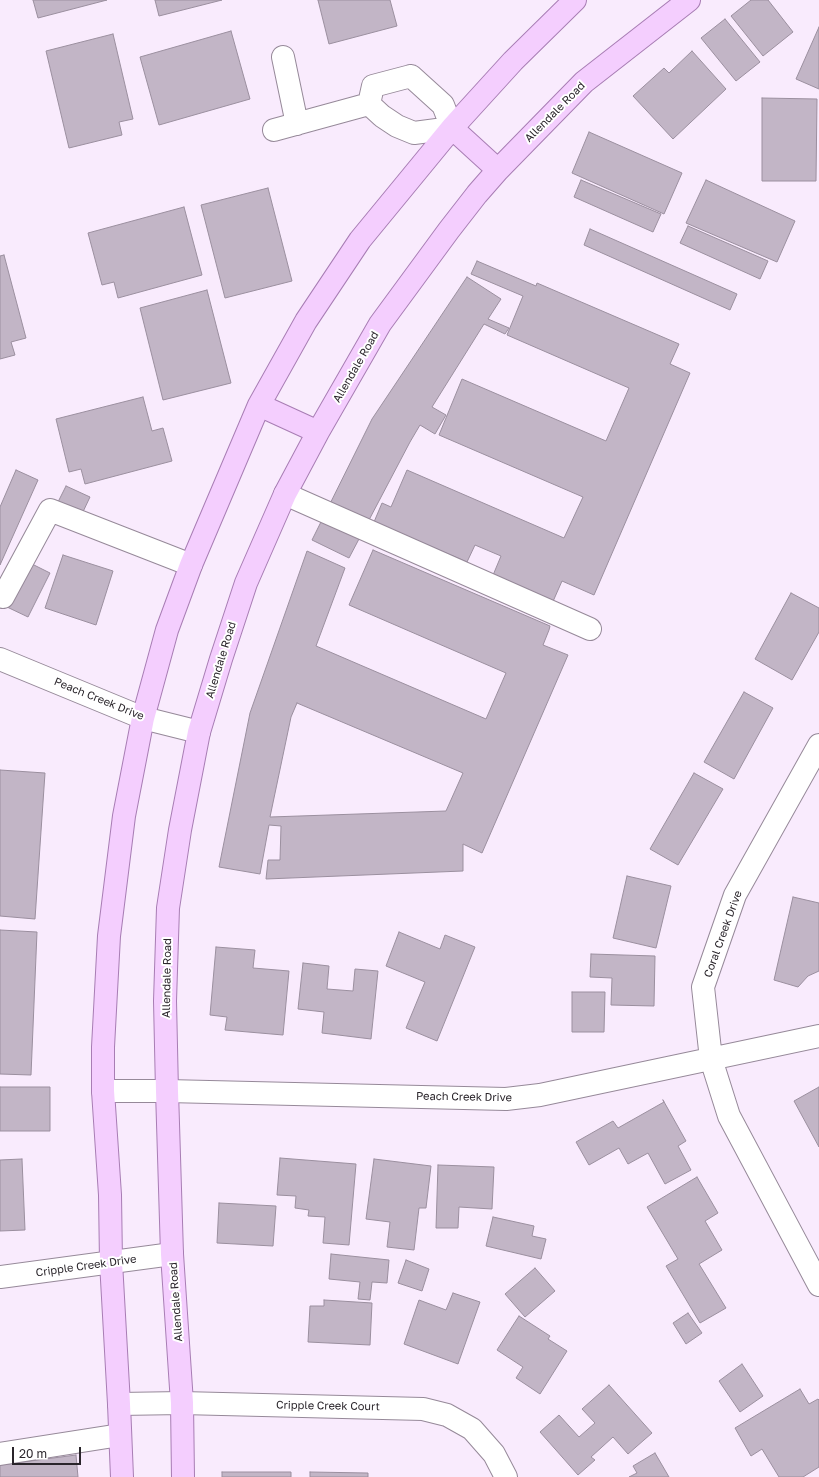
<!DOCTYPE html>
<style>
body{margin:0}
#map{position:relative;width:819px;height:1477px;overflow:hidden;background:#f9ebfd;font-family:"Golos Text",sans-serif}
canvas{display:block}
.scale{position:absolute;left:12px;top:1447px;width:69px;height:18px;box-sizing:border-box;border:2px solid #2a252b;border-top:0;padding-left:5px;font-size:12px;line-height:14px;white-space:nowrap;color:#2a252b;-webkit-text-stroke:3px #fff;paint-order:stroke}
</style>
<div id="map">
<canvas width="819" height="1477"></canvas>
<div class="scale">20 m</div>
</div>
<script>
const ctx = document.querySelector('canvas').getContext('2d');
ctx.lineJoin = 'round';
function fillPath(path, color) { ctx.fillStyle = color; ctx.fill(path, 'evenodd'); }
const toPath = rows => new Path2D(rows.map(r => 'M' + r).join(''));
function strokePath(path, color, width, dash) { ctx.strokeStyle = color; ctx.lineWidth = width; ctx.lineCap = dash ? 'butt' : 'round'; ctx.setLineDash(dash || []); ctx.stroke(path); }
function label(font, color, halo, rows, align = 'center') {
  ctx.font = font + ' "Golos Text",sans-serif'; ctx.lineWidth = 4; ctx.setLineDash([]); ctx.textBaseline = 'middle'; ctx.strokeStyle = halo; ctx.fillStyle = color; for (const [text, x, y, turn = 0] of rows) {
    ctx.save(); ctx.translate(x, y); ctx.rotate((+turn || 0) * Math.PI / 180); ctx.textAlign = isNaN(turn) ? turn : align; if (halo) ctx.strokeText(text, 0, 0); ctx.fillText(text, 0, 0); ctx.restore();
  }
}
const building = toPath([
 [33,0,107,0,38,18,33,0],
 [155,0,222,0,159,16,155,0],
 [318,0,390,0,397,26,329,44,318,0],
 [751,0,768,0,793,32,763,56,731,16,751,0],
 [725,19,760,62,736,81,701,38,725,19],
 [819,27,819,89,796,79,819,27],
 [231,31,250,99,159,125,140,57,231,31],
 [113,34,133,119,119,122,122,135,69,148,46,51,113,34],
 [692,51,726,89,673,139,633,96,664,68,669,73,692,51],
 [762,98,817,99,816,181,762,181,762,98],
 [589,132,682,173,664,214,572,173,589,132],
 [581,180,661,214,653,232,574,197,581,180],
 [706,180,795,221,777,262,686,223,706,180],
 [268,188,292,281,225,298,201,205,268,188],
 [184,207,202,275,118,298,114,282,102,285,88,233,184,207],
 [688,226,768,261,760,279,680,243,688,226],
 [590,229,737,294,730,310,584,245,590,229],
 [4,255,26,338,11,342,15,355,0,359,0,256,4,255],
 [477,261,536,286,537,283,679,344,670,364,690,373,594,595,562,581,551,606,491,580,501,556,475,545,467,562,374,522,382,503,391,507,407,470,564,538,583,497,439,435,462,379,606,441,629,388,507,335,523,296,471,274,477,261],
 [467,277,501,299,488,319,509,328,505,334,484,324,432,407,446,415,435,434,420,425,410,442,349,558,312,540,372,419,467,277],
 [207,290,231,383,163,400,140,308,207,290],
 [143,397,152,431,163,428,172,461,85,484,81,469,69,472,56,419,143,397],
 [16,470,38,480,0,565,0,507,16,470],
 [66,486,90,497,81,516,57,504,66,486],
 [373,550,550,626,549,630,543,645,568,655,482,853,463,844,463,871,266,879,268,860,280,860,281,826,269,825,260,874,219,867,250,713,307,551,345,568,316,646,486,719,506,673,349,605,373,550],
 [297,703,463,773,446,811,270,817,291,717,297,703],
 [63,555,113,571,96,625,45,608,63,555],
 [28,562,50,573,28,617,7,607,28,562],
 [791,593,819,608,819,632,792,680,755,659,791,593],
 [744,692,773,708,734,779,704,762,744,692],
 [0,770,45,773,35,919,0,916,0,770],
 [694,773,723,789,678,865,650,849,694,773],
 [627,876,671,886,656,948,613,938,627,876],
 [793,897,819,903,819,971,808,976,798,987,774,980,793,897],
 [0,930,37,932,31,1075,0,1074,0,930],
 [399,932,440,949,445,935,475,947,437,1041,406,1028,425,982,386,966,399,932],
 [216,947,255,950,253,968,289,971,283,1035,225,1030,227,1017,210,1015,216,947],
 [591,954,655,956,654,1006,611,1005,612,978,590,977,591,954],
 [303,963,329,966,327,989,353,991,355,969,378,971,371,1039,322,1033,324,1012,298,1009,303,963],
 [572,992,605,992,604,1032,572,1032,572,992],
 [0,1087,50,1087,50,1131,0,1131,0,1087],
 [819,1087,819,1147,794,1101,819,1087],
 [663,1100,686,1141,678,1146,691,1170,665,1184,648,1153,628,1164,619,1148,589,1165,576,1142,613,1121,618,1128,664,1102,663,1100],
 [280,1158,356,1164,349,1245,323,1243,325,1217,308,1216,309,1210,295,1208,296,1196,277,1195,280,1158],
 [22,1159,25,1230,0,1231,0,1160,22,1159],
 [374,1159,431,1166,426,1208,419,1208,414,1250,387,1247,390,1222,366,1219,374,1159],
 [438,1165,494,1167,492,1209,459,1207,458,1228,436,1228,438,1165],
 [697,1177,718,1213,705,1221,722,1250,699,1264,726,1308,700,1323,666,1266,678,1259,647,1207,697,1177],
 [219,1203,276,1206,273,1246,217,1243,219,1203],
 [493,1217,534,1226,532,1236,546,1239,541,1259,486,1246,493,1217],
 [331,1254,389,1260,387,1283,372,1282,370,1300,358,1299,360,1282,329,1279,331,1254],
 [406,1260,429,1269,422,1291,398,1283,406,1260],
 [535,1268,555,1291,525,1317,505,1294,535,1268],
 [453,1293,480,1302,458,1364,404,1344,419,1300,446,1310,453,1293],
 [324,1300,372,1303,370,1345,308,1342,310,1306,324,1306,324,1300],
 [688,1313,702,1333,686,1344,673,1323,688,1313],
 [519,1316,550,1336,548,1339,567,1351,540,1394,516,1378,523,1367,497,1350,519,1316],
 [742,1364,763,1396,740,1412,719,1381,742,1364],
 [609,1385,652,1433,628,1454,613,1437,591,1457,595,1460,578,1475,540,1432,559,1415,579,1437,595,1423,582,1409,609,1385],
 [800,1389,809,1404,818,1399,819,1400,819,1467,803,1477,779,1477,762,1449,751,1456,735,1428,800,1389],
 [655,1453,669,1477,629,1477,637,1473,633,1466,655,1453],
 [76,1455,78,1477,0,1477,0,1465,76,1455],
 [222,1472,291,1472,291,1477,222,1477,222,1472],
 [310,1472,368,1473,368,1477,310,1477,310,1472]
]);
fillPath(building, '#c2b5c6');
strokePath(building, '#9b8f9f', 1);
const minor = toPath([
 [283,57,297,124],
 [411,76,443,105,452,128,414,133,397,126,382,116,369,104,373,86,411,76],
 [274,130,369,104],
 [285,494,590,629],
 [3,597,50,510,191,565],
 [0,659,143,718,199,732],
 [819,745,735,895,703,987,711,1059,729,1116,819,1285],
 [103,1091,167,1091,506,1099,540,1095,819,1036],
 [0,1277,172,1254],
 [119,1404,182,1403,423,1409,447,1415,472,1429,494,1454,506,1477],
 [0,1454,120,1435]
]);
const major = toPath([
 [452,128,498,170],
 [259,405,318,432],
 [122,1477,119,1404,111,1262,110,1195,103,1091,103,1047,109,936,124,816,143,718,167,630,191,565,259,405,306,321,360,240,452,128,513,61,575,0],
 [183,1477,182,1403,172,1254,167,1091,165,1001,168,908,180,830,199,732,221,659,246,583,285,494,318,432,380,324,449,230,477,194,498,170,584,82,689,0]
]);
strokePath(minor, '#968999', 24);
strokePath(major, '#a87db4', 24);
strokePath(minor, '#fff', 22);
strokePath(major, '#f4cefe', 22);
label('11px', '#2a252b', '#fff', [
 ["Allendale Road",555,112,-45],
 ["Allendale Road",356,367,-60],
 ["Allendale Road",221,660,-73],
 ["Peach Creek Drive",99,699,22],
 ["Coral Creek Drive",723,934,-70],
 ["Allendale Road",167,978,-89],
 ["Peach Creek Drive",464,1097,1],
 ["Cripple Creek Drive",86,1266,-8],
 ["Allendale Road",176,1302,-94],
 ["Cripple Creek Court",328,1406,1]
]);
</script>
